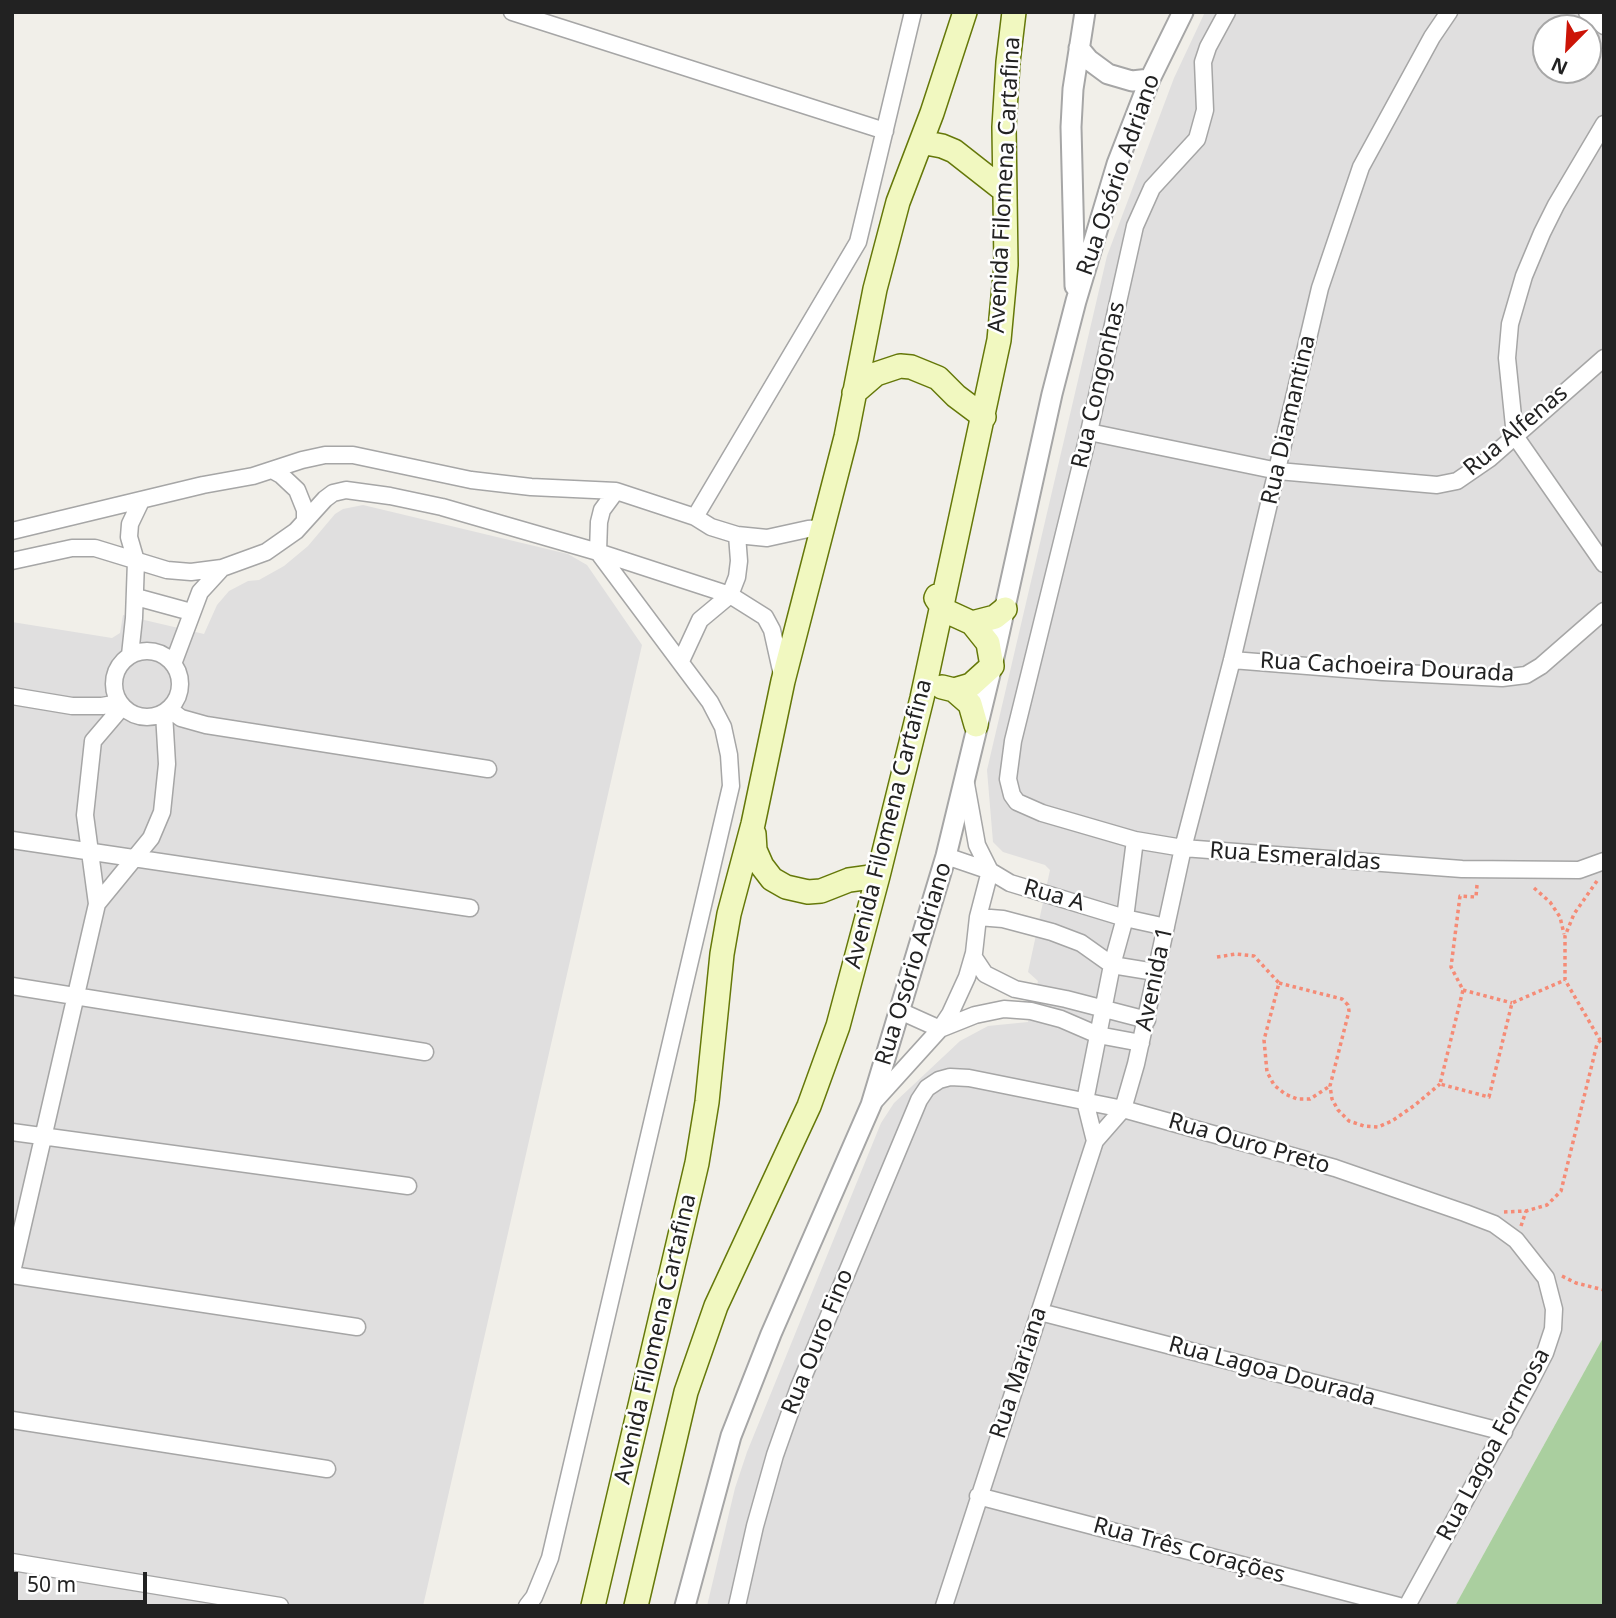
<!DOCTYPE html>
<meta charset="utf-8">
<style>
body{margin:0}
#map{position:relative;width:1616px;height:1618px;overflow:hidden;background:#f1efe9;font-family:"Noto Sans",sans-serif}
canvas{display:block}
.frame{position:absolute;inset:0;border:14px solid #222;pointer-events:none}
.north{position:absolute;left:1532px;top:14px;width:70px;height:70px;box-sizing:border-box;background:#fff;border:2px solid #a7a7a7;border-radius:50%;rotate:204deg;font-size:19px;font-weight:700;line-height:28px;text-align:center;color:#222}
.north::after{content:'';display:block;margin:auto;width:24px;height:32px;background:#cc1407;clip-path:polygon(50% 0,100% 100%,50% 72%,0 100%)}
.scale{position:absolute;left:14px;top:1572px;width:133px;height:32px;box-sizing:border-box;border:4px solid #222;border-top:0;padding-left:9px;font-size:21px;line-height:24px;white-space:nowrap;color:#222;-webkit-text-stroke:5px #fff;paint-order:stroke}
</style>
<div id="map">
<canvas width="1616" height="1618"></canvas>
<div class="frame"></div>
<div class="north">N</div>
<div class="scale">50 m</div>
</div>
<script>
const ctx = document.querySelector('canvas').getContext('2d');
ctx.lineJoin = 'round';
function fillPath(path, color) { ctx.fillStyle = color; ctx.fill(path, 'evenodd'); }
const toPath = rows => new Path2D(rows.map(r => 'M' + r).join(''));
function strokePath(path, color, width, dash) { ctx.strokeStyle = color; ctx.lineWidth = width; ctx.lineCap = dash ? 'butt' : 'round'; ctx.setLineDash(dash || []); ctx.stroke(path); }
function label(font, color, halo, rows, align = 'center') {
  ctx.font = font + ' "Noto Sans",sans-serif'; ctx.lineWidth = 5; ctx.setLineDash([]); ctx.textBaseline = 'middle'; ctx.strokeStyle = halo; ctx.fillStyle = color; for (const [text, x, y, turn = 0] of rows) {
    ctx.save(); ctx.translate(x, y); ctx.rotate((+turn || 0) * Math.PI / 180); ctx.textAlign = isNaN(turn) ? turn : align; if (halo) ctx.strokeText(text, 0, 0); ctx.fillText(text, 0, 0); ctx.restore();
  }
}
fillPath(toPath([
 [1205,12,1604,12,1604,1336,1455,1606,707,1606,735,1488,747,1452,881,1123,894,1103,960,1041,988,1026,1028,1022,1038,981,1028,972,1050,870,1045,865,1003,852,993,842,987,770,1107,256,1174,78],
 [1546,28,1588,28,1588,70,1546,70],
 [363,505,568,554,587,565,642,645,423,1606,12,1606,12,622,112,638,120,633,123,615,204,634,217,605,229,591,248,581,259,580,284,566,308,546,335,514,343,509]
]), '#e0dfdf');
fillPath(toPath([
 [1604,1336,1604,1606,1455,1606]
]), '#aacf9f');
const minor = toPath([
 [512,12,885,131],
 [1227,12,1208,47,1203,62,1205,110,1197,139,1152,188,1135,226,1089,432,1013,741,1008,779,1012,795,1017,802,1042,813,1135,840,1183,848,1462,869,1579,870,1604,861],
 [1587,12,1604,26],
 [1604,124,1556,205,1542,233,1524,276,1510,324,1507,358,1515,436,1604,564],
 [1089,432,1278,471,1437,485,1457,481,1489,459,1604,358],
 [272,470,281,475,297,490,305,510,305,521],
 [695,517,858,242,913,12],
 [12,531,203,485,253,476,302,460,325,455,353,455,471,480,531,487,616,491,695,517,711,527,737,535,767,538,808,529,822,528],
 [12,561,72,548,95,548,167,570,191,572,222,568,266,552,296,531,325,499,333,493,346,490,390,496,442,507,598,552,730,595,765,617,772,630,782,675],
 [136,597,191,612],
 '114 684a33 33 0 1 1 66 0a33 33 0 1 1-66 0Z',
 [130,655,134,618,136,561,129,537,130,524,141,501],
 [1232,660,1383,672,1502,678,1526,675,1541,666,1604,611],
 [681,661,700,620,730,595,737,577,739,561,737,535],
 [173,664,200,592,222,568],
 [12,696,72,706,102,706,119,703],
 [169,709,181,718,206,725,488,769],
 [12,840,470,908],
 [946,856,990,871,1010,883,1125,918,1166,927],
 [97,904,151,838,162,812,167,764,164,713],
 [978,917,1003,919,1052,932,1081,943,1112,965,1155,972],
 [973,956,985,974,1015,989,1066,999,1147,1020],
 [12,986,425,1052],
 [900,1011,940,1029,975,1015,1004,1009,1031,1011,1061,1019,1098,1035,1141,1043],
 [873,1103,940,1029,950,1014,967,977,974,953,978,917,990,871,977,845,966,784],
 [12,1132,408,1186],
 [1095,1141,1085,1101,1112,965,1125,918,1135,840],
 [12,1272,97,904,85,815,93,741,122,707],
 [12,1275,357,1327],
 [1040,1312,1504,1432],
 [12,1420,327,1469],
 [978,1496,1399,1606],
 [12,1562,280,1606],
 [527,1606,534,1597,550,1558,731,786,729,755,723,727,710,702,598,552,599,522,602,510,616,491],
 [737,1606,755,1526,775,1455,799,1387,919,1100,927,1088,939,1080,950,1077,969,1078,1123,1109,1335,1168,1465,1213,1494,1224,1516,1240,1546,1278,1554,1309,1553,1329,1545,1353,1528,1386,1407,1606],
 [944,1606,1095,1141,1123,1109,1136,1064,1183,848,1232,660,1320,288,1361,167,1432,37,1449,12]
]);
const tertiary = toPath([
 [1079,48,1089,60,1108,74,1132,81,1150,79],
 [1075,286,1071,127,1073,89,1085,12],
 [685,1606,731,1436,771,1334,871,1105,946,856,992,666,1052,394,1076,301,1117,164,1150,79,1183,12]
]);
const secondary = toPath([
 [921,142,942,146,954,151,1005,191],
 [854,393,876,374,900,366,911,367,938,378,956,396,984,417],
 [937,596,936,598,940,604,948,612,972,623,995,617,1005,609],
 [942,687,954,690,970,704,976,725],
 [954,690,971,685,992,666,988,643,972,623],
 [754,834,755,850,762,866,772,879,786,887,808,892,821,891,849,880,878,876],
 [593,1606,697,1163,707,1102,722,954,729,914,753,824,783,681,846,437,875,289,898,202,932,113,965,12],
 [636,1606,686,1392,716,1306,809,1106,838,1026,878,876,922,698,999,340,1006,265,1004,127,1008,62,1014,12]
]);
strokePath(minor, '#a6a6a6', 19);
strokePath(tertiary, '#a6a6a6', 23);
strokePath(secondary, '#657809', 26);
strokePath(toPath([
 [1597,881,1574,914,1565,936,1565,980,1600,1040],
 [1477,885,1476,897,1460,896,1451,967,1463,990,1440,1084,1489,1097,1512,1003,1565,980],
 [1534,888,1550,902,1560,917,1564,934],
 [1217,957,1236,954,1254,956,1279,983,1264,1040,1267,1072,1274,1085,1285,1094,1297,1099,1310,1099,1330,1086],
 [1279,983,1342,999,1348,1005,1349,1011,1330,1086,1332,1099,1338,1110,1349,1121,1364,1126,1378,1127,1392,1121,1415,1105,1440,1084],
 [1463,990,1512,1003],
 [1504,1212,1526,1211,1547,1205,1561,1191,1597,1044,1604,1037],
 [1521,1226,1526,1211],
 [1562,1276,1576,1283,1604,1290]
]), '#f58b76', 3.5, [3.5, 3.5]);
strokePath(minor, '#fff', 16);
strokePath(tertiary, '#fff', 19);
strokePath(secondary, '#f1f8c0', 23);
label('23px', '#222', '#fff', [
 ["Rua Osório Adriano",1119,175,-71],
 ["Avenida Filomena Cartafina",1005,185,-87],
 ["Rua Congonhas",1099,385,-77],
 ["Rua Diamantina",1289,420,-77],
 ["Rua Alfenas",1516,431,-40],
 ["Rua Cachoeira Dourada",1387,668,3],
 ["Avenida Filomena Cartafina",889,824,-76],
 ["Rua Esmeraldas",1295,857,4],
 ["Rua A",1054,896,16],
 ["Rua Osório Adriano",914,964,-73],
 ["Avenida 1",1155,979,-78],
 ["Rua Ouro Preto",1249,1144,16],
 ["Avenida Filomena Cartafina",656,1339,-77],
 ["Rua Ouro Fino",818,1342,-68],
 ["Rua Lagoa Dourada",1272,1372,15],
 ["Rua Mariana",1019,1373,-72],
 ["Rua Lagoa Formosa",1494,1445,-62],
 ["Rua Três Corações",1189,1551,15]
]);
</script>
